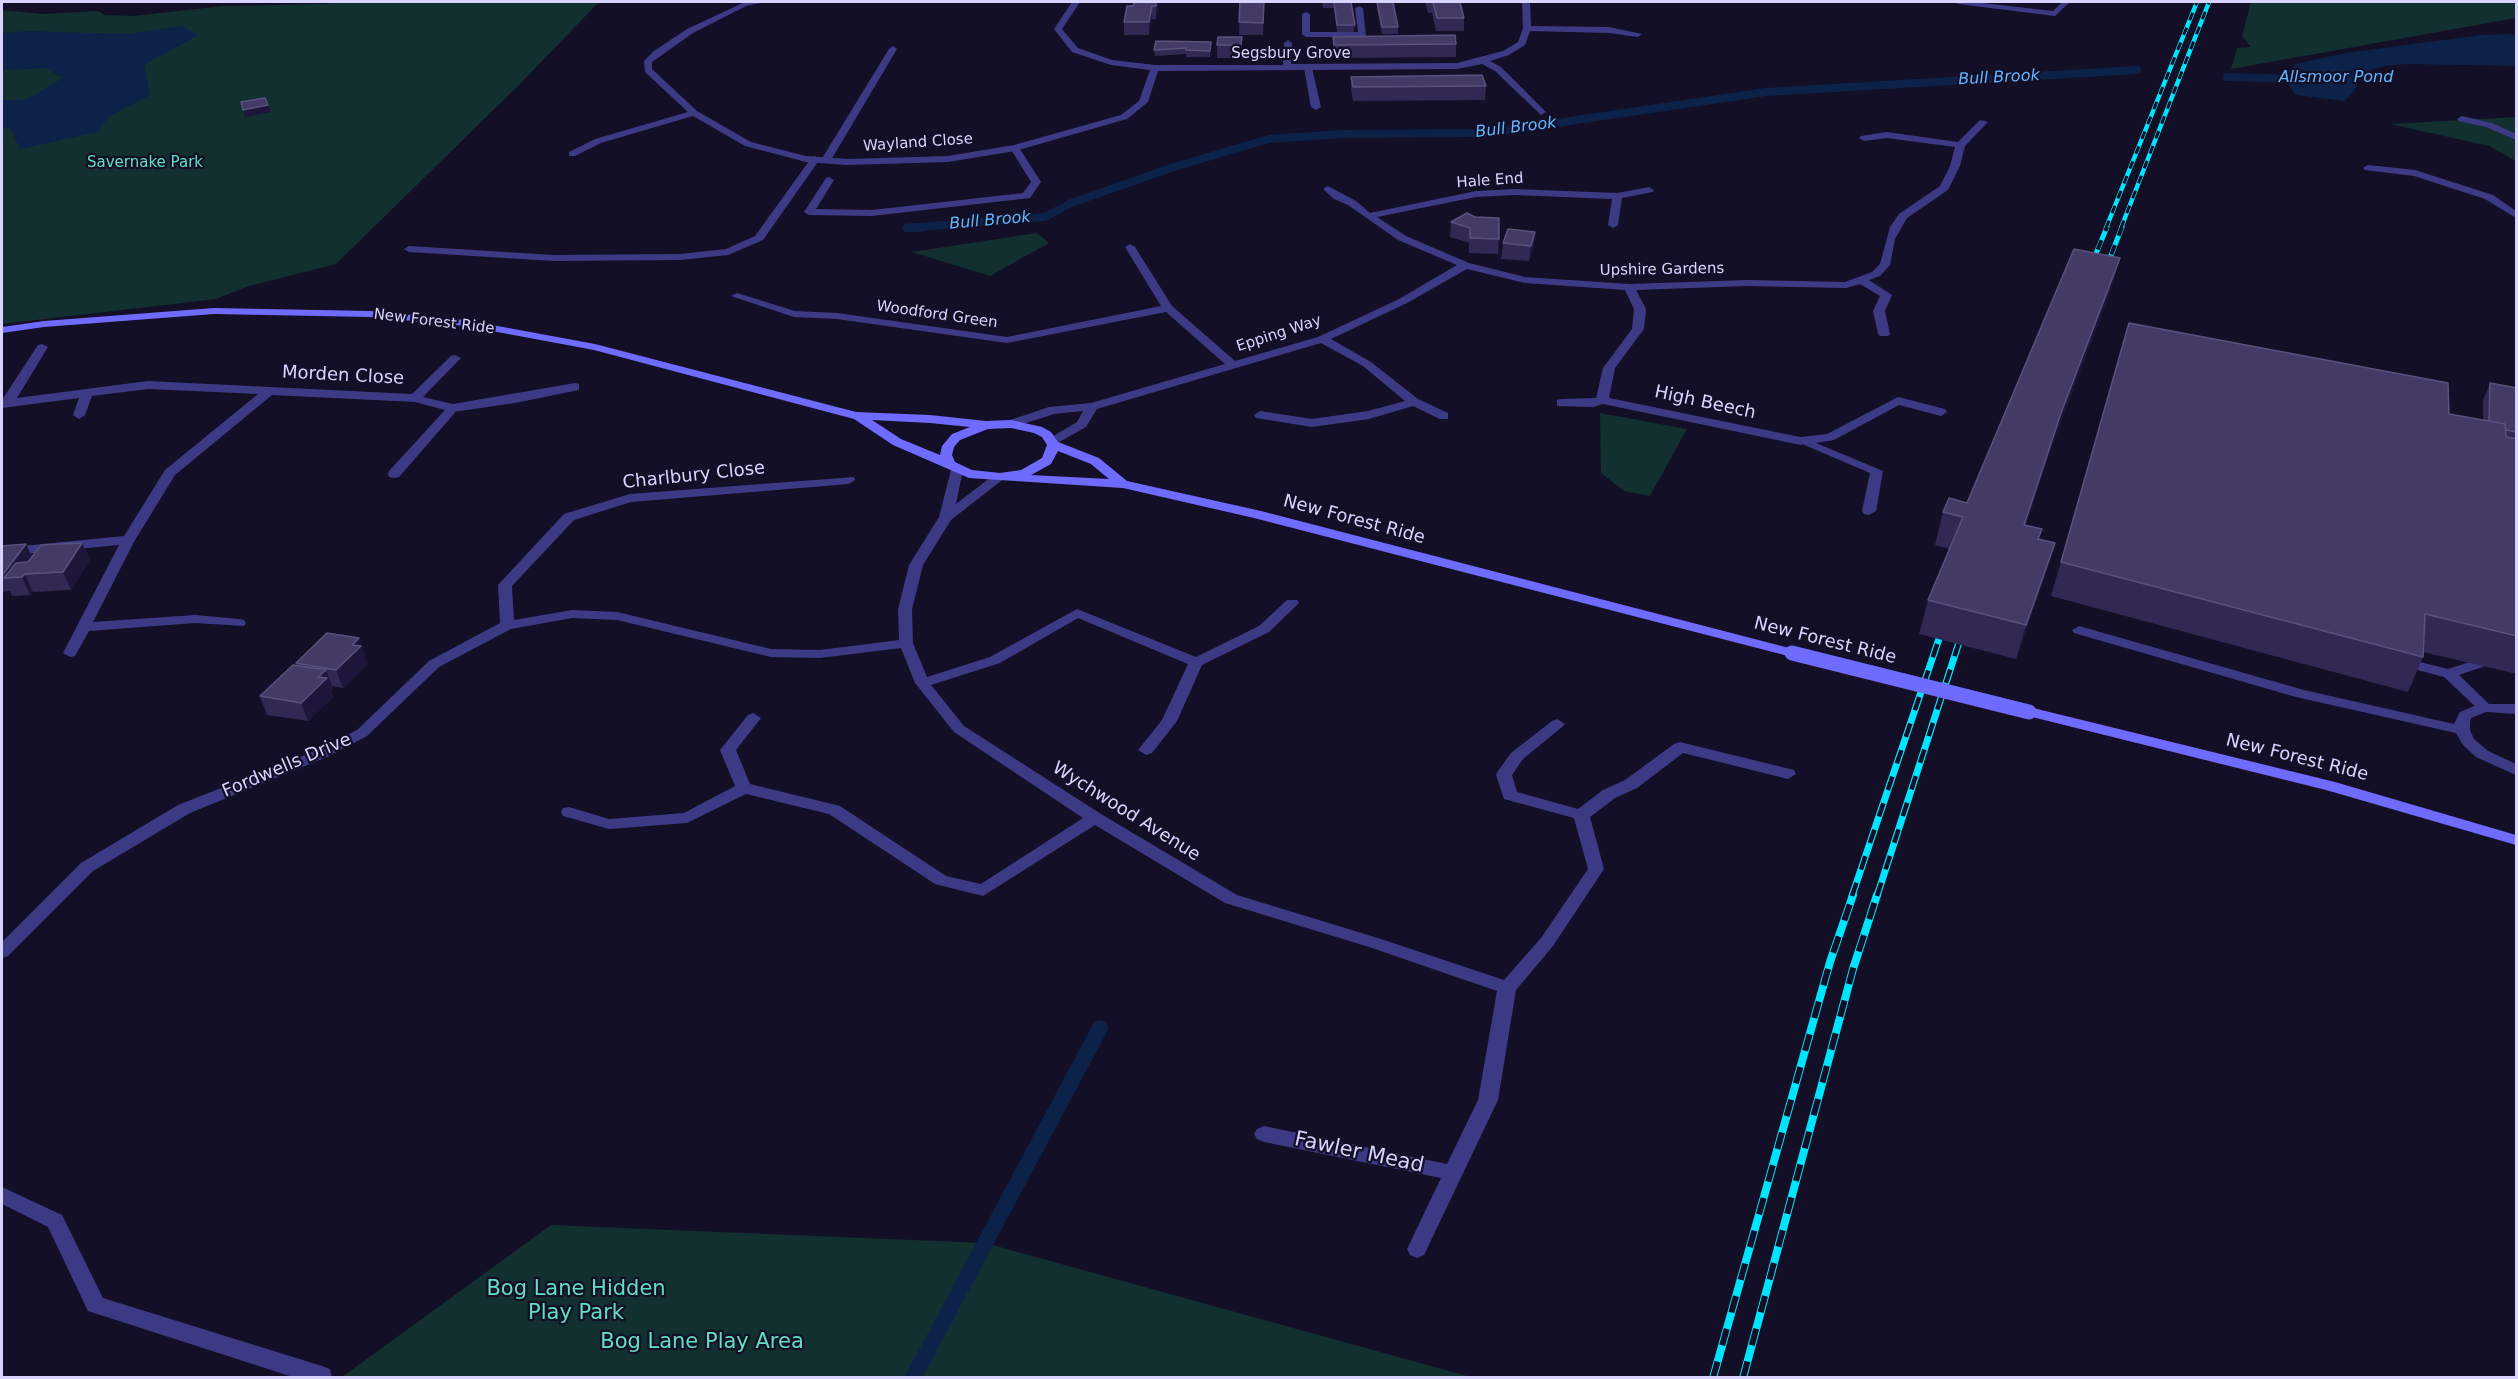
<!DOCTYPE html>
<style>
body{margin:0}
#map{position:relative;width:2518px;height:1379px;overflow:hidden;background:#130f26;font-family:"DejaVu Sans",sans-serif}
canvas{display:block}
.frame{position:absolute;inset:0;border:3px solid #d9d4ff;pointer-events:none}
</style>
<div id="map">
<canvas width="2518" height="1379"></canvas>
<div class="frame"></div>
</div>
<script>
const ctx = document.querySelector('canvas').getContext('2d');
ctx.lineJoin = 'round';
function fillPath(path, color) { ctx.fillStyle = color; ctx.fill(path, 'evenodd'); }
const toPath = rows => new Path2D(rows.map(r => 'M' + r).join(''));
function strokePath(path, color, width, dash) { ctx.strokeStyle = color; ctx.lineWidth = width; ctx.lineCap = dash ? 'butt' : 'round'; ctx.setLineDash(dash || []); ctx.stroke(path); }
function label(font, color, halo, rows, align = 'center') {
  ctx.font = font + ' "DejaVu Sans",sans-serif'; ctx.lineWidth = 4.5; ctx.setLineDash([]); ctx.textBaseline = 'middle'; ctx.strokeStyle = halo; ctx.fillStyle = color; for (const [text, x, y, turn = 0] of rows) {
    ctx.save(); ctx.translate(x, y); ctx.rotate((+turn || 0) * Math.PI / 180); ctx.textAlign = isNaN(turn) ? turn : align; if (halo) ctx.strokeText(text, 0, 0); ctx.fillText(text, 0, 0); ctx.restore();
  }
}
fillPath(toPath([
 [348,2,599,2,521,83,336,264,249,286,216,299,2,324,2,10,44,14,98,11,105,15,133,16,223,6,322,4],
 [2251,2,2516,2,2516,18,2231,69,2237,48,2251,47,2242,36],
 [2516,117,2516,161,2489,146,2390,124],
 [1037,233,1049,243,990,276,912,252],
 [1600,413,1687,429,1650,496,1624,491,1601,473],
 [551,1225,985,1243,1471,1377,342,1377]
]), '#12302f');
fillPath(toPath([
 [182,26,198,35,144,65,150,95,108,117,98,132,20,149,11,129,2,127,2,100,25,100,63,78,45,68,2,70,2,33,28,31,129,34],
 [2510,34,2516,36,2516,66,2407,64,2386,66,2370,70,2360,78,2355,90,2344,101,2296,95,2282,77,2296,64,2345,53,2481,35]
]), '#0c2248');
strokePath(toPath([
 [2227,77,2297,79],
 [907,228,1045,217,1071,203,1174,167,1269,139,1342,134,1489,133,1766,92,2137,70]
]), '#0c2248', 8);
strokePath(toPath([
 [907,228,924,227]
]), '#0c2248', 9);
strokePath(toPath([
 [913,1378,1100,1028]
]), '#0c2248', 16);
fillPath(toPath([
 [1954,2,1974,2,2053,11,2062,2,2070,2,2055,16,1958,4,1954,2],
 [1359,6,1363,8,1366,37,1306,37,1302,34,1302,14,1306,12,1310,14,1310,32,1358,32,1355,8,1359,6],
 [893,46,897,49,831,160,823,162,821,160,889,49,893,46],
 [1308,65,1312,68,1321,107,1316,110,1311,107,1304,68,1308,65],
 [1015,145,1018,146,1041,182,1030,198,872,216,809,215,804,212,826,178,829,177,834,180,816,209,872,210,1023,193,1031,182,1010,148,1015,145],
 [815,156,820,159,763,240,728,255,680,260,554,261,409,252,404,249,409,246,554,255,680,254,726,249,755,236,812,157,815,156],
 [575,383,579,384,579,390,515,403,453,412,447,408,453,404,575,383],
 [1898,397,1945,409,1947,412,1941,416,1899,405,1834,440,1816,443,1883,471,1876,511,1869,515,1864,514,1862,511,1870,473,1795,441,1801,437,1827,434,1898,397],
 [2495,654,2502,658,2500,661,2459,675,2489,704,2492,707,2484,712,2479,710,2444,677,2395,664,2393,661,2400,657,2448,669,2495,654],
 [1680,742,1794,770,1796,774,1788,779,1683,753,1637,788,1625,788,1623,784,1625,780,1674,744,1680,742]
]), '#3d3a85');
fillPath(toPath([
 [745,2,765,2,746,6,693,33,652,62,652,69,697,111,751,142,806,156,847,159,948,156,1014,145,1121,115,1139,101,1150,70,1111,65,1072,52,1054,29,1072,2,1080,2,1062,29,1078,48,1112,60,1155,65,1283,65,1284,43,1288,40,1292,43,1291,64,1457,63,1503,51,1518,42,1523,28,1522,2,1530,2,1531,26,1609,27,1642,34,1638,37,1609,33,1530,31,1525,45,1509,55,1490,61,1501,67,1546,112,1541,115,1495,71,1482,64,1457,69,1158,71,1148,102,1127,119,1015,151,948,162,847,165,806,162,745,146,693,116,601,143,575,156,569,156,569,152,595,139,688,112,645,72,644,61,654,51,687,29,745,2],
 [2462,116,2492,123,2516,134,2516,140,2486,127,2459,121,2457,119,2462,116],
 [1980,120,1988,122,1965,146,1960,166,1948,190,1907,218,1895,239,1890,265,1880,276,1869,280,1892,295,1885,311,1890,334,1888,336,1880,336,1878,334,1873,311,1880,296,1860,284,1846,288,1747,286,1636,290,1646,309,1644,329,1615,368,1609,398,1805,438,1807,441,1801,445,1603,404,1593,407,1557,406,1557,400,1561,399,1596,398,1603,368,1632,329,1634,309,1625,290,1525,283,1467,269,1407,303,1331,339,1371,362,1418,399,1448,413,1448,419,1440,419,1413,406,1369,419,1312,427,1256,418,1254,415,1260,411,1312,419,1368,411,1405,401,1363,366,1321,343,1097,409,1086,427,1052,446,1048,445,1046,442,1048,439,1077,422,1083,411,1054,414,1011,428,1005,424,1007,421,1049,407,1091,403,1225,364,1166,312,1007,343,837,319,794,317,731,296,737,293,795,311,837,313,1007,337,1161,306,1125,247,1130,244,1135,247,1172,306,1235,361,1318,337,1399,299,1457,265,1398,240,1348,205,1334,199,1323,189,1328,186,1356,201,1370,213,1476,191,1514,189,1617,193,1649,187,1654,190,1653,192,1622,198,1618,225,1613,228,1608,225,1612,199,1514,195,1476,197,1377,217,1406,236,1469,263,1525,277,1629,284,1747,280,1845,282,1872,272,1880,264,1890,227,1899,214,1940,186,1950,166,1955,147,1887,138,1864,141,1859,138,1861,136,1887,132,1958,142,1980,120],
 [2368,165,2415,170,2493,195,2516,211,2516,218,2485,199,2414,176,2365,170,2363,168,2368,165],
 [42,344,48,347,17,398,148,381,412,394,451,356,455,355,461,358,459,360,423,397,457,405,459,408,399,477,394,478,389,477,388,474,389,471,445,410,415,402,272,395,175,475,135,540,93,622,195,615,239,619,244,620,246,623,244,626,195,623,89,631,75,656,70,657,63,653,119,545,2,556,2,548,124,536,165,470,258,394,148,389,92,396,85,415,79,419,73,415,79,398,2,408,2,400,38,345,42,344],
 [957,466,963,470,956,504,995,474,1000,473,1006,477,951,520,923,565,912,609,913,643,927,677,990,657,1077,609,1196,657,1259,626,1287,600,1297,600,1299,603,1269,632,1202,665,1177,721,1152,753,1146,755,1138,750,1162,720,1188,664,1078,618,1000,663,931,685,964,726,1101,814,1237,895,1381,939,1504,980,1541,938,1588,869,1574,818,1504,799,1496,775,1498,771,1511,753,1552,721,1557,719,1565,724,1562,727,1523,759,1512,775,1517,792,1578,809,1603,790,1625,780,1631,779,1639,784,1637,788,1615,798,1590,817,1604,869,1553,946,1516,990,1498,1100,1424,1255,1417,1258,1410,1255,1407,1249,1441,1178,1264,1142,1257,1139,1254,1134,1257,1129,1264,1126,1447,1164,1478,1100,1497,991,1369,947,1225,903,1095,825,983,896,935,884,829,814,746,794,687,823,609,829,563,816,561,812,563,808,569,807,609,819,684,813,735,786,720,750,748,715,753,713,761,718,736,750,750,784,840,806,946,876,981,884,1083,818,954,732,915,683,901,648,820,658,771,657,617,620,572,618,511,629,439,667,367,736,327,757,190,813,93,871,8,956,2,958,2,942,81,863,178,805,315,751,357,730,429,661,500,623,498,585,564,514,630,494,854,477,855,480,849,484,631,502,574,520,512,586,514,620,572,610,617,612,771,649,820,650,899,640,898,609,909,565,939,517,951,470,957,466],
 [2079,626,2304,690,2454,724,2460,712,2479,704,2516,704,2516,714,2486,712,2471,718,2470,722,2470,730,2474,739,2488,751,2516,764,2516,775,2476,757,2463,745,2456,733,2296,697,2074,633,2072,630,2079,626],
 [2,1187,62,1215,103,1298,322,1366,330,1369,332,1378,296,1378,88,1311,48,1227,2,1204,2,1187]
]), '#3d3a85');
fillPath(toPath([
 [214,308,370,311,465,320,595,344,856,412,930,415,986,421,1011,420,1042,427,1051,432,1058,442,1099,458,1127,481,1261,511,1797,650,1799,653,1792,657,1254,518,1123,488,969,478,893,445,854,419,594,350,465,326,370,317,214,314,44,327,2,333,2,327,44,321,214,308],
 [872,420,930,423,970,427,952,434,942,446,940,455,901,439,872,420],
 [1011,428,1034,433,1042,437,1047,445,1042,458,1021,470,1000,473,972,470,955,462,952,455,954,447,960,440,988,429,1011,428],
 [1058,451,1091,464,1109,479,1031,475,1051,464,1058,451],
 [2029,707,2335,782,2516,835,2516,845,2326,790,2024,715,2021,712,2029,707]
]), '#6f6bff');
const railFar3 = toPath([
 [2106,228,2197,2],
 [2121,228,2209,2]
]);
const railFar2 = toPath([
 [2090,268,2107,227],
 [2104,273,2122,227]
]);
const railFar1 = toPath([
 [1852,896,1944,624],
 [1877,896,1964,627]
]);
const rail = toPath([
 [1713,1378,1830,962,1853,895],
 [1743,1378,1853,969,1877,895]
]);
strokePath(railFar3, '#00e5ff', 4.5);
strokePath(railFar2, '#00e5ff', 5);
strokePath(railFar1, '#00e5ff', 7);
strokePath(rail, '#00e5ff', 8);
strokePath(railFar3, '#130f26', 3, [8]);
strokePath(railFar2, '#130f26', 4, [10]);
strokePath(railFar1, '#130f26', 4.5, [14]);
strokePath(rail, '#130f26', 6, [17]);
strokePath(toPath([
 [1792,653,2029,712]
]), '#6f6bff', 15);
fillPath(toPath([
 [1134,2,1159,2,1156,19,1152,19,1149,35,1124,35,1124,22,1133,6],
 [1240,2,1264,2,1263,35,1239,35],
 [1322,2,1351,2,1355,25,1354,32,1337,32,1334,8,1323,8],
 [1377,2,1398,27,1398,34,1382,34,1377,8],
 [1425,2,1460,2,1464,18,1464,31,1436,31,1432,13,1428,13],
 [1242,37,1241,58,1217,58,1217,45],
 [1333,37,1456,44,1456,57,1334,58],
 [1211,42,1210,57,1186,57,1186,54,1155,56,1154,50],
 [1351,77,1486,86,1485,100,1353,101,1351,90],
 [1467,213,1499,239,1498,254,1469,253,1469,243,1450,237,1451,222],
 [1503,243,1534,247,1529,261,1501,259],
 [2112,287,2052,445,2026,525,2039,539,2055,543,2045,576,2016,659,1919,634,1928,600,1949,549,1935,545,1943,512,1967,503],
 [2129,323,2449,414,2483,420,2483,400,2490,383,2517,388,2517,674,2423,652,2423,657,2408,692,2051,596],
 [82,543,90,560,71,590,33,592,30,595,12,596,10,591,2,592,2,546,26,544,32,557],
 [366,656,364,657,367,664,343,688,332,686,333,688,331,690,333,697,308,721,267,715,260,696,296,665,296,663]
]), '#312854');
fillPath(toPath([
 [1156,2,1159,2,1156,19],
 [1152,6,1152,19,1149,35,1149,22],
 [268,105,271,112,245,117,243,110],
 [1535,232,1534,247,1529,261,1531,246],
 [2120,258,2112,287,2052,445,2015,558,2024,525,2061,413],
 [82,543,90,560,71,590,63,572],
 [2055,543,2045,576,2016,659,2026,625],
 [26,544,34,562,25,574,33,592,30,595,22,577,6,578,4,573],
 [359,638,366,656,364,657,367,664,343,688,336,670,352,645],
 [326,670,333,688,331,690,333,697,308,721,301,703,318,677]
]), '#1d163a');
const building = toPath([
 [1134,2,1156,2,1156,6,1152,6,1149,22,1124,22,1127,6,1133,6,1134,2],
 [1240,2,1264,2,1263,23,1239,22,1240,2],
 [1334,2,1351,2,1355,25,1337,25,1334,2],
 [1377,2,1393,2,1398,27,1382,27,1377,2],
 [1433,2,1460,2,1464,18,1437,18,1433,2],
 [1455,35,1456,44,1334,45,1333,37,1455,35],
 [1218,37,1242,37,1241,45,1217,45,1218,37],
 [1156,41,1211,42,1210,51,1186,50,1186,48,1154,50,1156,41],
 [1482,75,1486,86,1353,87,1351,77,1482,75],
 [265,98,268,105,243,110,241,102,265,98],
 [1467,213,1475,217,1499,218,1499,239,1470,238,1470,228,1451,222,1467,213],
 [1508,229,1535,232,1531,246,1503,243,1508,229],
 [2074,249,2120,258,2061,413,2024,525,2042,529,2038,539,2055,543,2026,625,1928,600,1963,517,1943,512,1949,498,1967,503,2074,249],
 [2129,323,2448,383,2449,414,2505,424,2506,437,2517,439,2517,636,2425,614,2423,657,2061,562,2129,323],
 [2490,383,2517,388,2517,432,2506,430,2505,424,2489,421,2490,383],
 [82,543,63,572,25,574,22,577,4,578,16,563,28,562,41,545,82,543],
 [26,544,4,573,2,574,2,546,26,544],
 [327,633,359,638,352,645,361,646,336,670,296,663,327,633],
 [293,665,326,670,318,677,327,678,301,703,260,696,293,665]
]);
fillPath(building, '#433a66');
strokePath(building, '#5a527e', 1.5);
label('15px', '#d9d4ff', '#130f26', [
 ["Segsbury Grove",1291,54],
 ["Wayland Close",918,143,-4],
 ["Hale End",1490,181,-4],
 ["Upshire Gardens",1662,270,-1],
 ["Woodford Green",937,315,8],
 ["New Forest Ride",434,322,7],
 ["Epping Way",1279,334,-18]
]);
label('15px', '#5fe0c0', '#130f26', [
 ["Savernake Park",145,163]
]);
label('italic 16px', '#62b6ff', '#130f26', [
 ["Bull Brook",1999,78,-3],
 ["Allsmoor Pond",2336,78],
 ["Bull Brook",1516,128,-7],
 ["Bull Brook",990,221,-5]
]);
label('18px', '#d9d4ff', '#130f26', [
 ["Morden Close",343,376,3],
 ["High Beech",1705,403,12],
 ["Charlbury Close",694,476,-6],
 ["New Forest Ride",1354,520,15],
 ["New Forest Ride",1825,641,14],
 ["New Forest Ride",2297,758,14],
 ["Fordwells Drive",287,766,-23],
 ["Wychwood Avenue",1126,812,32]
]);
label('21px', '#d9d4ff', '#130f26', [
 ["Fawler Mead",1359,1153,12]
]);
label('21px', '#5fe0c0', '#130f26', [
 ["Bog Lane Hidden",576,1290],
 ["Play Park",576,1314],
 ["Bog Lane Play Area",702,1343]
]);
</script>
